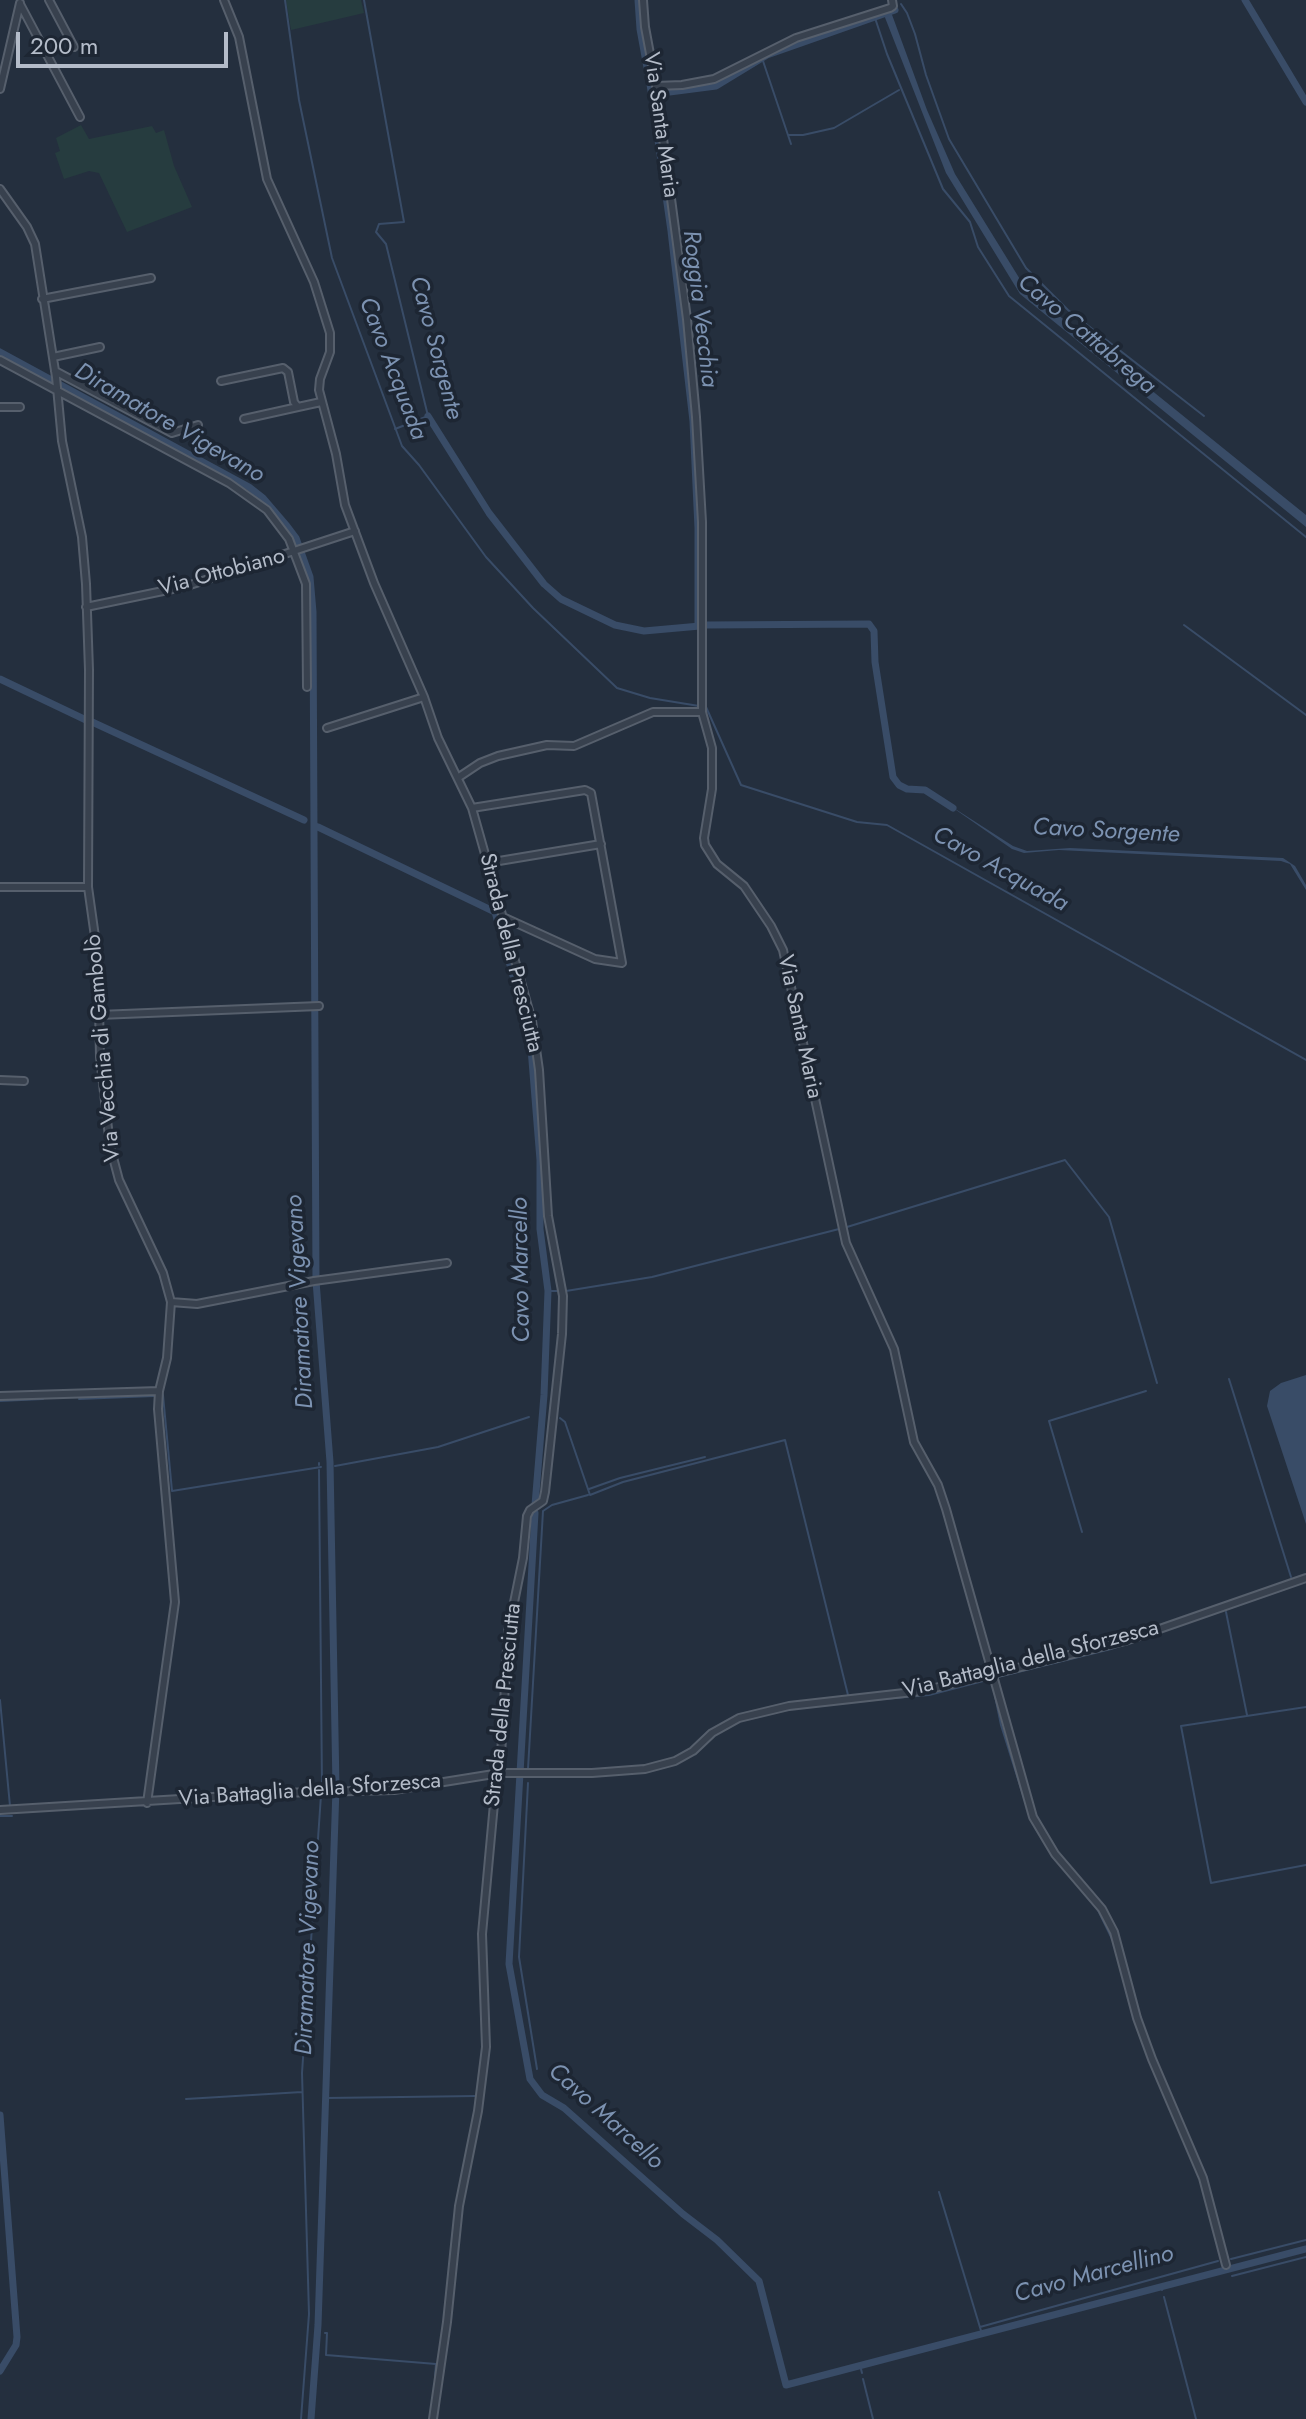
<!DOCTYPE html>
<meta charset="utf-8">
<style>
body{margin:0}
#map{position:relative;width:1306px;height:2419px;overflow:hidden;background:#242f3e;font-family:Jost,sans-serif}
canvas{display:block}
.scale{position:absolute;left:16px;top:32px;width:212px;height:36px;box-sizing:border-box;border:4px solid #b4bcc9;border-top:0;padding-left:10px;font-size:24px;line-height:28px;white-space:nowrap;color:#b4bcc9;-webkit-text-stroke:6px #1d2633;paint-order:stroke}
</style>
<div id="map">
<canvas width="1306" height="2419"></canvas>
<div class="scale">200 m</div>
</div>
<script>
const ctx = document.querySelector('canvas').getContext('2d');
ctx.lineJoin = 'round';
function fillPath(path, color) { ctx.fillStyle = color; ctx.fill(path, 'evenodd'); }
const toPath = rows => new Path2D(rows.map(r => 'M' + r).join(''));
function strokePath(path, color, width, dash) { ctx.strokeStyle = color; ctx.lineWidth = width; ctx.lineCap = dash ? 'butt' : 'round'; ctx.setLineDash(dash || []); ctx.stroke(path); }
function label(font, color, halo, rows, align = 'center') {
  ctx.font = font + ' Jost,sans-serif'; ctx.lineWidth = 7; ctx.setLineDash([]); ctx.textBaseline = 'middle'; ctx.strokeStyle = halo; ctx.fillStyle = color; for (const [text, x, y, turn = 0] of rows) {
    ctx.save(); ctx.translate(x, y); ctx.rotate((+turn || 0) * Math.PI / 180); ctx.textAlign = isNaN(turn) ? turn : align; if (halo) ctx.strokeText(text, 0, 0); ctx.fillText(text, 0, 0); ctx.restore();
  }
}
fillPath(toPath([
 [286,0,361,0,364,13,291,30],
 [81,125,89,139,152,126,156,133,164,130,174,166,192,207,127,232,99,173,89,171,64,179,55,153,60,151,56,138]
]), '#263c3f');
fillPath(toPath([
 [891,12,927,110,955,174,1026,289,1306,515,1306,527,1020,294,946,173,884,15],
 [946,803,1013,846,1027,851,1070,848,1283,858,1295,866,1306,885,1306,890,1290,864,1281,861,1059,850,1024,853,1012,849],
 [1306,1375,1306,1524,1267,1406,1270,1391,1281,1383]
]), '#394c67');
strokePath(toPath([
 [285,0,299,100,332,258,402,446,419,465,486,557,533,608,617,688,650,698,699,706],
 [364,0,404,222,379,224,376,232,386,244,428,416,395,429],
 [901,4,907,13,915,34,926,75,949,139,1026,268,1068,310,1204,416],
 [875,18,887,54,943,189,970,222,978,247,1009,296,1306,537],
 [762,58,791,144],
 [789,135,803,135,834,128,899,90],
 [1184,625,1306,715],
 [706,707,741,785,857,822,887,825,1306,1060],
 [847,1227,1065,1160,1109,1217,1157,1383],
 [548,1291,557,1291],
 [566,1291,652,1277,839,1229],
 [1229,1379,1291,1577],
 [163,1395,172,1491,321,1467],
 [79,1399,154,1396],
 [0,1401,43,1399],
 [560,1418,565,1422,590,1495,623,1482,785,1440,848,1695],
 [328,1462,330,1462],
 [319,1465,319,1463],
 [335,1466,438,1447,529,1417],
 [319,1470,322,1788],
 [589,1489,620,1478,705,1457],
 [1082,1532,1049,1421,1146,1391],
 [1226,1612,1247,1715],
 [998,1677,1111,1649,1285,1589],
 [993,1686,1001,1725,1029,1814],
 [0,1700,10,1806],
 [849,1702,929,1695,991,1679],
 [1306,1707,1181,1726,1211,1883,1306,1865],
 [528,1769,543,1511,552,1505,588,1495],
 [528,1783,519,1957,537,2069],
 [0,1816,12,1816],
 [1033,1823,1050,1852],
 [1096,1906,1114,1943],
 [326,2098,476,2096],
 [186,2099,302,2092],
 [939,2192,982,2334],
 [1231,2259,1306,2240],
 [1232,2276,1306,2257],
 [1162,2287,1162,2290],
 [1164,2297,1196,2419],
 [980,2327,1218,2261],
 [325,2333,327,2333,326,2355,436,2364,435,2377],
 [860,2365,862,2373],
 [863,2379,873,2419],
 [301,2419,309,2314,302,2073,321,1795]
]), '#394c67', 2);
strokePath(toPath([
 [638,0,640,29,650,84,671,231,693,421,698,528,698,626],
 [1245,0,1306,102],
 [654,94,716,86,767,55,895,10],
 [0,352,249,487,263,498,287,526,296,538,310,577,313,612,316,1281,330,1462,336,1788,318,2325,311,2419],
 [428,416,489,513,544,584,561,599,615,625,644,631,700,626],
 [705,625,869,624,874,631,875,662,893,777,899,785,907,789,925,790,953,808],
 [0,679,86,720],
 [90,721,304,820],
 [318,827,495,912,529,1032],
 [530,1036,540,1160,540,1229,548,1291,544,1395,535,1505],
 [535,1513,509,1964,530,2079,542,2095,564,2108,683,2214,717,2240,759,2281,786,2385,1306,2249],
 [0,2115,17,2337,16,2345,0,2371]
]), '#394c67', 7);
const minor = toPath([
 [49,0,74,47],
 [224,0,239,37,267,179,314,282,330,333,330,352,320,379,319,390,336,454,345,505,374,583,424,697,438,738,472,808,532,1021,539,1070,548,1216,563,1296,562,1334,545,1492,543,1501,530,1510,527,1516,523,1558,508,1632,500,1773,496,1782,482,1934,486,2047,478,2111,459,2206,447,2322,433,2419],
 [643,0,645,27,656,86,687,319,696,417,702,522,702,712,712,748,712,789,704,838,705,845,717,864,744,886,771,926,783,950,846,1243,894,1349,914,1442,938,1485,946,1509,1033,1817,1055,1854,1102,1909,1114,1932,1137,2018,1152,2059,1203,2178,1226,2265],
 [20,4,80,117],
 [656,86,682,85,714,79,796,38,890,8,893,6,892,0],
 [0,89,20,3],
 [0,189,27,227,35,244,56,377,62,441,82,537,86,584,89,670,88,887,98,958,100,1057,110,1146,119,1180,163,1273,171,1302,167,1358,159,1391,158,1409,175,1602,147,1803],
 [42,299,151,278],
 [53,357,100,347],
 [0,360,229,483,267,510,289,539,306,584,307,687],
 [55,371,172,433,198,425],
 [221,381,283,368,288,372,294,402,298,407,321,402],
 [0,407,20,407],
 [244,419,298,407],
 [86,607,187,586,355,531],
 [327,728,424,697],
 [459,777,480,763,498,756,547,745,574,746,653,712,702,712],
 [472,808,585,790,591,793,622,963,595,959,503,917],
 [487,863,601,844],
 [0,887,88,887],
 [99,1015,319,1006],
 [0,1080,24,1081],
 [171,1302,197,1304,314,1281,447,1263],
 [0,1396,159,1391],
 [0,1810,278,1793,394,1790,500,1773,592,1773,645,1769,675,1761,693,1751,712,1733,739,1718,789,1706,922,1691,993,1674,1125,1641,1306,1578]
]);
strokePath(minor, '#565f6c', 10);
strokePath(minor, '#38414e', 6);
label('22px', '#b4bcc9', '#1d2633', [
 ["Via Santa Maria",660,125,82],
 ["Via Ottobiano",222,573,-15],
 ["Strada della Presciutta",510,953,76],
 ["Via Santa Maria",799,1027,78],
 ["Via Vecchia di Gambolò",104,1048,-95],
 ["Via Battaglia della Sforzesca",1031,1660,-14],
 ["Strada della Presciutta",504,1705,-84],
 ["Via Battaglia della Sforzesca",310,1791,-4]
]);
label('italic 24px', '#7c92b1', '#1d2633', [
 ["Roggia Vecchia",699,309,83],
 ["Cavo Cattabrega",1086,335,40],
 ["Cavo Sorgente",435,348,75],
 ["Cavo Acquada",392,369,69],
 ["Diramatore Vigevano",169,424,30],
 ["Cavo Sorgente",1106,832,3],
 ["Cavo Acquada",1000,870,29],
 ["Cavo Marcello",522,1270,-91],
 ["Diramatore Vigevano",301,1302,-93],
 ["Diramatore Vigevano",309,1948,-88],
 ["Cavo Marcello",605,2117,42],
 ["Cavo Marcellino",1094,2275,-15]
]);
</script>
